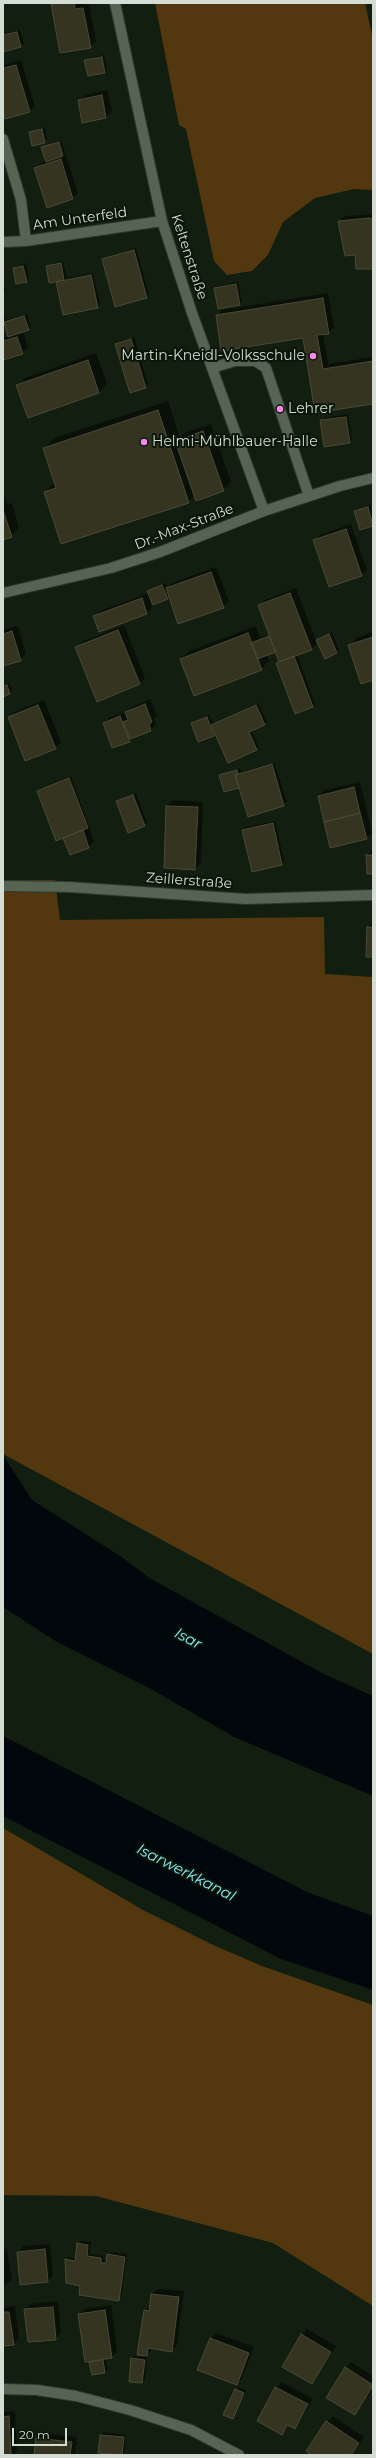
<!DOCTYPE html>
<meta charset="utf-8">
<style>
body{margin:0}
#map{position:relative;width:376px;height:2458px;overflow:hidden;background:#121f10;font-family:Montserrat,sans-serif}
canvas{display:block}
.frame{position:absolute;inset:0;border:4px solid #d4ddd3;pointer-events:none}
.scale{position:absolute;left:12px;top:2428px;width:55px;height:18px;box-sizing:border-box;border:2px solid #d4ddd3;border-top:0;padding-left:5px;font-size:12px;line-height:14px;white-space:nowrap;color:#d4ddd3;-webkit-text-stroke:3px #091608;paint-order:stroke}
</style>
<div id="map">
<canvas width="376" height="2458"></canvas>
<div class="frame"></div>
<div class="scale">20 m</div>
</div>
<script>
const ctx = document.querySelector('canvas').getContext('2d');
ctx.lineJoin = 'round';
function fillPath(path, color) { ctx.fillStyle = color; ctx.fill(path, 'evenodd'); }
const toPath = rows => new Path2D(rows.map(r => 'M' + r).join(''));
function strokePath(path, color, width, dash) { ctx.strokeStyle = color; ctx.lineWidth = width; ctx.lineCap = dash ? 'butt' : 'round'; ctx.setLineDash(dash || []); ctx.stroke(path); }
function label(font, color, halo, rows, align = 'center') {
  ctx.font = font + ' Montserrat,sans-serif'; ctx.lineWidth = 4; ctx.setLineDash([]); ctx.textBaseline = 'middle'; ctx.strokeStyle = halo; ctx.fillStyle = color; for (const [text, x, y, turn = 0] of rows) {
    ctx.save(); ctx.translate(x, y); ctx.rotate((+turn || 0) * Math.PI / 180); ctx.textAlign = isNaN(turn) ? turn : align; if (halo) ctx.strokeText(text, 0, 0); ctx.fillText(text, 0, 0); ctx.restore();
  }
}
fillPath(toPath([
 [155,3,365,3,373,40,373,190,354,189,315,198,283,222,268,255,252,271,227,275,214,261,186,129,179,125],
 [3,880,55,880,60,920,324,917,325,974,373,977,373,1654,3,1454],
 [3,1828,143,1910,213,1945,262,1966,373,2005,373,2306,273,2243,96,2196,3,2195]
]), '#52370f');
fillPath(toPath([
 [3,1455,32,1500,120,1556,151,1579,324,1674,373,1696,373,1796,234,1737,153,1690,57,1642,3,1607],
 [3,1736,309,1893,373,1916,373,1990,281,1959,3,1816]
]), '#00080b');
fillPath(toPath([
 [53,3,89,3,96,41,90,47,52,4],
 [20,30,24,44,4,50,3,34],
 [104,55,107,69,105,72,86,60,88,58],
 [21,60,35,106,29,111,3,107,3,65],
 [107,90,112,111,106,117,83,122,79,101,85,95],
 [45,127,47,139,45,142,30,133],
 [61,140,78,193,73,198,48,207,35,168,46,160,42,147],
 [373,214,373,268,355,254,339,221,345,216],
 [136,248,149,295,146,298,104,259],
 [63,261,67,278,93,273,100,304,97,307,63,314,57,280,47,266],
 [26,263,29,279,26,281,14,268],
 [238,282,242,302,239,304,215,288,217,286],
 [3,283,6,290,3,293],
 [328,293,334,327,328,333,323,333,328,364,373,357,373,403,316,412,303,337,217,316,222,310],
 [27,314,31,327,23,331,28,347,22,353,3,359,3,338,9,336,5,324,3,325,3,315,6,320],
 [134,337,148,384,146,387,116,344],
 [96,353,107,384,99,392,28,417,17,386,25,378],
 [168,401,180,438,184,433,211,424,231,482,223,490,195,494,188,502,45,492,55,482,44,448,54,438],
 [348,414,352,440,349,443,321,421,324,418],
 [3,490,7,504,12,503,19,528,11,536,3,539],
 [371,505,373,525,361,529,355,512],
 [351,524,367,570,361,575,314,540,320,535],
 [216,567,229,601,223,607,149,594,148,594,152,608,147,613,94,616,100,611,149,593,151,589,165,583,167,588,172,583],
 [296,588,317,643,311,649,297,654,315,704,313,706,277,663,280,660,276,650,267,655,269,661,261,669,181,659,189,651,256,626,260,638,270,634,259,605,265,600],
 [124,625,145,678,140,683,77,647,82,642],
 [18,626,26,654,20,660,3,665,3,630],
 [332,632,339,650,337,652,318,640],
 [373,632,373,679,350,645,358,637],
 [9,683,12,691,3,696,3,685],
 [150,699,157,716,154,718,156,724,151,730,113,747,104,723,110,717,127,712,132,707],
 [44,700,61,742,55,748,9,718,14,712],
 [258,703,267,722,251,730,259,747,256,750,215,733,213,735,192,723,209,715,213,724],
 [274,762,287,802,248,816,239,787,225,791,220,776,240,768,241,772],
 [71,776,94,841,89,847,70,854,64,837,38,791],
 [360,782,372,833,366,838,319,796,324,790],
 [136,793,147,823,128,831,117,801],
 [173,800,203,802,201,863,195,869,165,867,167,806],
 [275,821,284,861,281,864,243,830,246,827],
 [372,850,373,850,373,873,367,856],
 [373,922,373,956,368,927],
 [81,2241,91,2242,89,2254,103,2256,103,2260,107,2261,111,2252,127,2254,121,2297,118,2300,81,2285,66,2260,68,2257,76,2258,78,2243],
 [50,2244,53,2275,48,2281,18,2252,23,2246],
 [3,2249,7,2249,12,2280,3,2286],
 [158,2289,184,2291,177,2345,171,2351,153,2348,145,2357,147,2357,145,2380,142,2382,130,2381,132,2358,135,2356,143,2357,145,2311,150,2305,152,2295],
 [58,2301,61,2333,55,2339,25,2310,31,2304],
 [111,2305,117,2352,112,2357,106,2358,108,2370,105,2372,92,2374,90,2362,92,2360,79,2314,85,2309],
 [15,2306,19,2338,14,2344,3,2345,3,2308],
 [307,2329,336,2346,312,2383,302,2335],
 [216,2333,254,2347,242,2379,237,2384,211,2338],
 [351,2362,373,2376,373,2388,355,2414,346,2368],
 [282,2382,313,2399,300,2422,294,2428,289,2425,282,2433,276,2388],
 [238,2387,246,2390,232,2418,236,2390],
 [15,2411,17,2451,13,2455,3,2455,3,2412],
 [333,2416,364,2437,352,2455,314,2455,327,2422],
 [104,2432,126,2435,124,2452,122,2455,99,2452,101,2435],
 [43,2433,77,2437,75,2455,35,2455,37,2438]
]), '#0007');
const building = toPath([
 [74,3,75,9,83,8,91,48,60,53,51,4,74,3],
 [17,32,21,47,3,52,3,35,17,32],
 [102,57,105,73,88,76,84,60,102,57],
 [16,65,30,112,5,119,3,111,3,68,16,65],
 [102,95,106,118,82,123,78,100,102,95],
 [42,129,45,143,32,146,29,132,42,129],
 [59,142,63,156,46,162,41,147,59,142],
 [61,159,73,199,47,208,34,168,61,159],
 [369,218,373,219,373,269,356,269,355,255,345,256,338,221,369,218],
 [134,250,147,298,115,307,102,259,134,250],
 [61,263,64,280,49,283,46,266,61,263],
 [23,266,27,282,16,284,13,268,23,266],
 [91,275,98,308,63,315,56,282,91,275],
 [236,284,240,305,218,309,214,288,236,284],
 [323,298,329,334,317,335,323,369,373,361,373,404,315,413,303,338,221,351,216,315,323,298],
 [24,316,29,330,8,337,4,322,24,316],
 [17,337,23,354,3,360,3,341,17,337],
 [131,339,146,388,130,393,115,344,131,339],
 [88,360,99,393,28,418,16,385,88,360],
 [158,410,189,503,61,544,44,492,56,488,43,448,158,410],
 [346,417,350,443,324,447,320,420,346,417],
 [203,431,224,491,196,501,175,441,203,431],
 [368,507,373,526,360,530,354,511,368,507],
 [3,510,12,537,3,540,3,510],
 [346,529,362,576,329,587,313,540,346,529],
 [211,572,224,608,178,624,166,588,211,572],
 [162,585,168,599,153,605,147,591,162,585],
 [290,593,312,650,279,662,258,605,290,593],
 [142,598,147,614,99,632,93,616,142,598],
 [118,630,140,684,97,702,75,647,118,630],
 [12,631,21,661,3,666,3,634,12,631],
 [248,633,262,670,194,696,180,659,248,633],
 [329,634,337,653,325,659,316,640,329,634],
 [269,636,276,652,257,659,251,643,269,636],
 [373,637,373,680,361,684,348,645,373,637],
 [294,656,313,707,295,714,276,663,294,656],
 [7,685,10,694,3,697,3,686,7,685],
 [145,704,152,722,149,724,151,731,130,739,123,722,128,720,125,712,145,704],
 [38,705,56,749,25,761,8,717,38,705],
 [256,705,265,725,249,732,257,750,228,763,211,725,256,705],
 [120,716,130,742,112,748,103,723,120,716],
 [207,717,214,736,198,742,191,723,207,717],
 [272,764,284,806,248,817,235,775,272,764],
 [237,770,238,774,235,775,239,788,224,792,219,775,237,770],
 [69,778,88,828,56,841,37,791,69,778],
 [354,787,360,813,324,822,318,796,354,787],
 [133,795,145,826,128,833,116,801,133,795],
 [166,806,198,807,195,870,164,868,166,806],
 [360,813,367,839,330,848,324,822,360,813],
 [273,823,282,865,252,872,242,830,273,823],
 [83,830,89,848,70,855,63,838,83,830],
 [366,855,373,855,373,874,367,874,366,855],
 [367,927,373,927,373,957,366,957,367,927],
 [77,2243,88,2245,87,2256,101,2258,101,2263,106,2263,107,2254,125,2257,119,2301,79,2295,80,2286,66,2283,65,2259,75,2261,77,2243],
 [45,2249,48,2282,20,2285,17,2252,45,2249],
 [151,2294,179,2297,172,2352,148,2348,147,2356,137,2355,144,2310,149,2311,151,2294],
 [53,2307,56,2340,28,2342,24,2309,53,2307],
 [105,2310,112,2358,85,2362,78,2314,105,2310],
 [3,2312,9,2312,14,2345,3,2346,3,2312],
 [301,2334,331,2352,312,2384,282,2367,301,2334],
 [210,2338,249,2353,237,2385,197,2370,210,2338],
 [131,2358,145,2360,142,2383,129,2382,131,2358],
 [103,2360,105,2373,92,2375,89,2362,103,2360],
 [345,2367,373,2385,355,2415,326,2398,345,2367],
 [275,2387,308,2404,295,2429,287,2425,282,2435,257,2421,275,2387],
 [235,2389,244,2393,233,2419,223,2415,235,2389],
 [9,2416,11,2455,3,2455,3,2417,9,2416],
 [326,2421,359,2443,351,2455,312,2455,306,2451,326,2421],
 [100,2435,124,2437,122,2455,98,2453,100,2435],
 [36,2438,72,2442,70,2455,34,2455,36,2438]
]);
fillPath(building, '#343420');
strokePath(building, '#4a4a35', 1);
const minor = toPath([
 [115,3,162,221,192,313,264,511],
 [3,139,21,200,26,241],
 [3,242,26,241,162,221],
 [212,368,235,361,255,361,266,368,309,496],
 [3,593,111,568,160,552,264,511,340,486,373,478],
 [3,886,69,887,246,899,373,895],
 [3,2389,37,2390,76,2396,130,2410,191,2430,239,2455]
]);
strokePath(minor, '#2f382f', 12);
strokePath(minor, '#566553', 10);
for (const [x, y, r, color] of [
 [313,356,4,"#f888eb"],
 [280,409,4,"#f888eb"],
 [144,442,4,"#f888eb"]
]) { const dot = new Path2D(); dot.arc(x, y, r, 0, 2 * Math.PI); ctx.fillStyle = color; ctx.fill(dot); strokePath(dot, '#091608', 1.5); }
label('14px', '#d4ddd3', '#091608', [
 ["Am Unterfeld",80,219,-8],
 ["Keltenstraße",189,257,72],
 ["Dr.-Max-Straße",184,527,-21],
 ["Zeillerstraße",189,881,4]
]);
label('14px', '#d4ddd3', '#091608', [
 ["Martin-Kneidl-Volksschule",305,356,"right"],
 ["Lehrer",288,409],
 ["Helmi-Mühlbauer-Halle",152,442]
], 'left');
label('italic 15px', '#89ecfc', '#091608', [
 ["Isar",188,1639,28],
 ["Isarwerkkanal",186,1873,27]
]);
</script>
